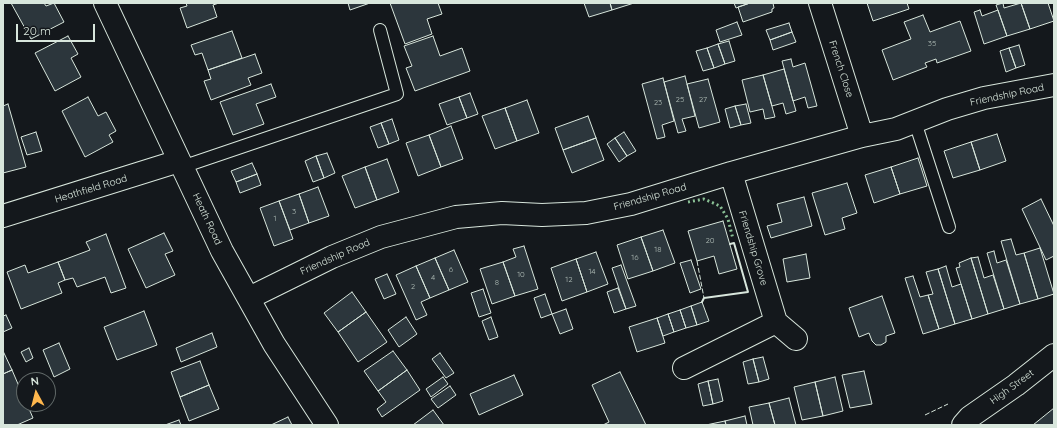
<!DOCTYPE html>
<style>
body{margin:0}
#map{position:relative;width:1057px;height:428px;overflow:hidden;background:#14181c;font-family:Quicksand,sans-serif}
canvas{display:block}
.frame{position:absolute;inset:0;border:4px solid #d8e6dc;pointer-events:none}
.north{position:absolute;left:16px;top:372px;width:40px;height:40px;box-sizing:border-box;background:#14181c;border:1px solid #626a69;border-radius:50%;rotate:353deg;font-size:11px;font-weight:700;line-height:16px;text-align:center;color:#d8e6dc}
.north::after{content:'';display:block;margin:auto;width:14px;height:18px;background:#ffb74d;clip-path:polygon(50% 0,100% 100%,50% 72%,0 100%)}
.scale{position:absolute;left:16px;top:24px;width:79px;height:18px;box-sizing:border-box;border:2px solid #d8e6dc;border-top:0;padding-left:5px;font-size:12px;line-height:14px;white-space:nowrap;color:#d8e6dc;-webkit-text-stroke:3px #14181c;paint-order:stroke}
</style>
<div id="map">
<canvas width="1057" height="428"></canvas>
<div class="frame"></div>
<div class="north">N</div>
<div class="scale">20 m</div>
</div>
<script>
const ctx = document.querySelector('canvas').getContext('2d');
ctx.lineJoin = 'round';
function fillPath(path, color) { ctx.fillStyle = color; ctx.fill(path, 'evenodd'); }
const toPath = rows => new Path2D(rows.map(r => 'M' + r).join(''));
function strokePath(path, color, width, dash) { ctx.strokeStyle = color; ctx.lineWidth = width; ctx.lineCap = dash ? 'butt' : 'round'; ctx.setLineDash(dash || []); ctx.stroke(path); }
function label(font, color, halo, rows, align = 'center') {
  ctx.font = font + ' Quicksand,sans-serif'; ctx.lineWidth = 3; ctx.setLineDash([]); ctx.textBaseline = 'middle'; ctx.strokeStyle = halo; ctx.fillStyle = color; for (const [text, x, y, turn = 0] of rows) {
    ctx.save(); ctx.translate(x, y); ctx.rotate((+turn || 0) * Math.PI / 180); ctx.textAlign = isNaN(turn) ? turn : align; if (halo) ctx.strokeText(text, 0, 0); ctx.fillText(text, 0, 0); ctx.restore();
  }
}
const building = toPath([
 [11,3,44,3,46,6,54,3,64,22,31,39,11,3],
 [186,3,219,3,213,5,217,17,187,28,180,8,187,6,186,3],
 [348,3,370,3,350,10,348,3],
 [390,3,438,3,442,14,427,19,432,34,405,44,390,3],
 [584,3,610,3,612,10,589,17,584,3],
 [610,3,634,3,612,10,610,3],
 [734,3,750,3,736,8,734,3],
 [750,3,773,3,774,8,772,9,772,12,743,22,738,7,750,3],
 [867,3,907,3,909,9,873,21,867,3],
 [1003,3,1004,8,1021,3,1030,29,1007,36,996,5,1003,3],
 [1021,3,1048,3,1054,21,1030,29,1021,3],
 [980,10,982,16,998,10,1007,36,984,44,974,12,980,10],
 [923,15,930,32,960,21,971,51,937,63,936,59,925,63,927,67,893,80,882,50,911,39,904,22,923,15],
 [737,22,742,35,720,42,716,30,737,22],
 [789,23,792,32,770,40,766,30,789,23],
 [232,31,242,58,208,70,202,53,195,55,191,45,232,31],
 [792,32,796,42,773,50,770,40,792,32],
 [68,36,78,54,71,58,81,77,55,91,35,53,68,36],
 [433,36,440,56,462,48,470,71,415,91,406,68,412,66,404,46,433,36],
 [729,41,735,61,725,64,718,44,729,41],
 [718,44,725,64,714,68,707,48,718,44],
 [1019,45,1025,65,1016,68,1009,48,1019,45],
 [707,48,714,68,703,71,696,51,707,48],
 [1009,48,1016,68,1006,72,1000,51,1009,48],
 [255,54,262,73,248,78,251,85,211,100,204,81,211,79,208,70,255,54],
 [791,59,793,67,805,63,817,106,808,108,805,97,793,101,782,61,791,59],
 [784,69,796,111,786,114,783,103,772,106,763,75,784,69],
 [763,75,775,117,765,119,763,109,750,112,742,80,763,75],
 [685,76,695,116,682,119,686,131,678,133,664,82,685,76],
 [663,78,674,121,662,125,665,137,657,139,642,84,663,78],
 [708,79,720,122,699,128,687,84,708,79],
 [271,84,276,97,256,104,264,124,233,135,220,102,271,84],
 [470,93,478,114,467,118,459,97,470,93],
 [88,97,98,116,106,112,116,131,109,135,113,142,85,157,62,111,88,97],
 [459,97,467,118,447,125,439,104,459,97],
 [527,100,539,133,517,141,505,108,527,100],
 [8,104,26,167,3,173,3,106,8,104],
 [746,104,751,123,741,125,735,106,746,104],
 [735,106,741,125,730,128,725,109,735,106],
 [505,108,517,141,495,149,482,116,505,108],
 [588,116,596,138,563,150,555,128,588,116],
 [392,119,399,140,389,144,381,123,392,119],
 [381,123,389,144,378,148,370,127,381,123],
 [451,126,463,159,441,167,429,135,451,126],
 [36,132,42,151,27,155,21,137,36,132],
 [624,132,636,151,627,156,615,138,624,132],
 [997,134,1006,161,980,170,971,142,997,134],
 [429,135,441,167,418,176,406,143,429,135],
 [596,138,604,160,572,173,563,150,596,138],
 [615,138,627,156,619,162,607,144,615,138],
 [971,142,980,170,953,178,944,151,971,142],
 [327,153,335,173,324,178,316,156,327,153],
 [316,156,324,178,313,182,305,161,316,156],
 [918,158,927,186,900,194,891,167,918,158],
 [387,159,399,192,377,200,365,167,387,159],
 [252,163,257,174,236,182,231,171,252,163],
 [365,167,377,200,355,208,342,176,365,167],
 [891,167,900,194,874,203,865,175,891,167],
 [257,174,261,185,240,193,236,182,257,174],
 [847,183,857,213,842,218,845,229,825,235,812,193,847,183],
 [318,187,329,216,309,223,299,194,318,187],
 [299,194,309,223,290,230,279,201,299,194],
 [804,197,812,226,771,238,767,226,782,222,777,204,804,197],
 [1041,199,1054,226,1054,256,1046,260,1022,209,1041,199],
 [279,201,293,239,274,246,260,208,279,201],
 [723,221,737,269,719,274,714,256,697,261,688,231,723,221],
 [663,230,675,263,653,271,641,237,663,230],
 [164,233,173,251,165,254,175,275,146,288,128,249,164,233],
 [106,234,126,288,111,293,105,277,77,287,73,278,65,280,58,262,90,250,86,242,106,234],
 [641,237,653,271,628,279,617,245,641,237],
 [1011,239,1016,255,1024,253,1038,299,1020,304,1001,241,1011,239],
 [524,246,538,289,515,296,503,262,516,257,513,249,524,246],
 [1040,248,1054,294,1038,299,1024,253,1040,248],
 [454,250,468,282,449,290,435,258,454,250],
 [994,251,997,263,1006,260,1020,304,1004,309,987,253,994,251],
 [596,252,608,284,587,292,576,259,596,252],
 [806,254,810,278,787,282,783,259,806,254],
 [978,257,984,278,993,275,1004,309,988,314,971,258,978,257],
 [435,258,449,290,430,298,416,266,435,258],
 [971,258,988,314,972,319,956,268,960,267,959,263,971,258],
 [576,259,587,292,562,301,551,268,576,259],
 [691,260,701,289,690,293,680,263,691,260],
 [58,262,65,280,58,283,62,293,21,309,7,272,25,265,28,273,58,262],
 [503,262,515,296,492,304,480,269,503,262],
 [621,265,636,306,626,309,612,268,621,265],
 [416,266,430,298,421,302,427,315,416,320,396,275,416,266],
 [946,266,952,287,961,284,972,319,955,324,938,269,946,266],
 [938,269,955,324,939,329,928,295,933,294,926,272,938,269],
 [387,274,396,294,384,299,375,279,387,274],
 [913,276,920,297,928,295,939,329,923,334,905,278,913,276],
 [618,288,626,309,614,313,607,292,618,288],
 [483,289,491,313,479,317,471,293,483,289],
 [352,292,366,312,338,332,324,313,352,292],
 [545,294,552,314,541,318,534,298,545,294],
 [882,296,895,333,886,336,886,342,881,345,876,345,872,341,869,333,859,337,849,308,882,296],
 [702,302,709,321,697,325,691,306,702,302],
 [691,306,697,325,686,328,680,310,691,306],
 [566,309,573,329,560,334,552,314,566,309],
 [680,310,686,328,674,332,668,314,680,310],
 [144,311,157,345,117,360,104,327,144,311],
 [366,312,387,342,358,362,338,332,366,312],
 [668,314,674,332,663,336,657,318,668,314],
 [6,315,12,328,3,332,3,316,6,315],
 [406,317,417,334,399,347,388,330,406,317],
 [491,317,498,337,489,340,482,321,491,317],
 [657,318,665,343,637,352,629,327,657,318],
 [212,333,217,347,181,362,176,348,212,333],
 [59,343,70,369,54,377,43,350,59,343],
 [29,348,33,358,26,362,21,352,29,348],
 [3,351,12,370,3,374,3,351],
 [393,351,407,370,378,391,364,371,393,351],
 [440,353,454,373,446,378,432,359,440,353],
 [763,357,769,379,759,382,753,359,763,357],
 [753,359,759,382,748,384,743,362,753,359],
 [200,361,209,385,180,397,171,372,200,361],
 [12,370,24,398,24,404,27,404,33,418,17,425,3,425,3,374,12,370],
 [407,370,420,390,382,417,377,409,386,402,378,391,407,370],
 [864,371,872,404,850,408,842,375,864,371],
 [620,372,646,425,603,425,609,422,592,385,620,372],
 [514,375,523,395,479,415,470,394,514,375],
 [443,377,448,384,431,397,426,389,443,377],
 [835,377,843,411,823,416,815,382,835,377],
 [718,379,723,401,713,404,708,381,718,379],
 [708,381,713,404,703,406,698,384,708,381],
 [815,382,823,416,802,420,794,387,815,382],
 [209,385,219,409,189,421,180,397,209,385],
 [450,386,456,395,438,408,431,399,450,386],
 [789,398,796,425,775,425,769,403,789,398],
 [769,403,775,425,753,425,749,407,769,403],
 [1054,408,1054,425,1033,425,1054,408],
 [433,410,444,425,413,425,433,410],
 [745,416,747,425,726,425,725,421,745,416],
 [288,417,292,425,271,425,288,417],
 [179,420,181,425,165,425,179,420],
 [725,421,726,425,706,425,725,421]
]);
fillPath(building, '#2c363c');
strokePath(building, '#d8e6dc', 1);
const service = toPath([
 [915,122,949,227],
 [182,167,397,94,380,30]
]);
const minor = toPath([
 [105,3,222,251,274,344,327,425],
 [820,3,862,136],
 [3,216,179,161],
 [249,298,332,257,381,237,456,217,502,213,542,215,586,213,631,204,731,173,862,136,896,129,947,109,984,98,1054,85],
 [776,322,796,339],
 [684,368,776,322,731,173]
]);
const secondary = toPath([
 [963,425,970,417,1016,385,1054,355]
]);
strokePath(service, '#d8e6dc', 14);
strokePath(minor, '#d8e6dc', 24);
strokePath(secondary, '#d8e6dc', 24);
strokePath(service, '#14181c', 12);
strokePath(minor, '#14181c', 22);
strokePath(secondary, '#14181c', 22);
strokePath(toPath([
 [688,202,704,199,720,206,728,219,733,239]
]), '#8ac095', 3, [2, 3]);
strokePath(toPath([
 [697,261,704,298],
 [925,415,948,404]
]), '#d8e6dc', 1, [5, 2]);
strokePath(toPath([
 [702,302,704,298,748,292,734,243,730,244]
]), '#d8e6dc', 2);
label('8px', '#adbab4', null, [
 ["35",932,44],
 ["25",680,100],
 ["27",703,100],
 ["23",658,103],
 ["3",294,212],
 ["1",275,219],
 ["20",710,241],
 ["18",658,250],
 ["16",635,258],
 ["6",451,270],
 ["14",592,272],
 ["10",521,275],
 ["4",433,278],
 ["12",569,280],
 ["8",497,283],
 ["2",413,287]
]);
label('10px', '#d8e6dc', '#14181c', [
 ["French Close",841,69,72],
 ["Friendship Road",1007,95,-12],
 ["Heathfield Road",91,189,-17],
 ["Friendship Road",650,197,-16],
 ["Heath Road",207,219,65],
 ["Friendship Grove",753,248,73],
 ["Friendship Road",335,257,-24],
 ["High Street",1012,387,-36]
]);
</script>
